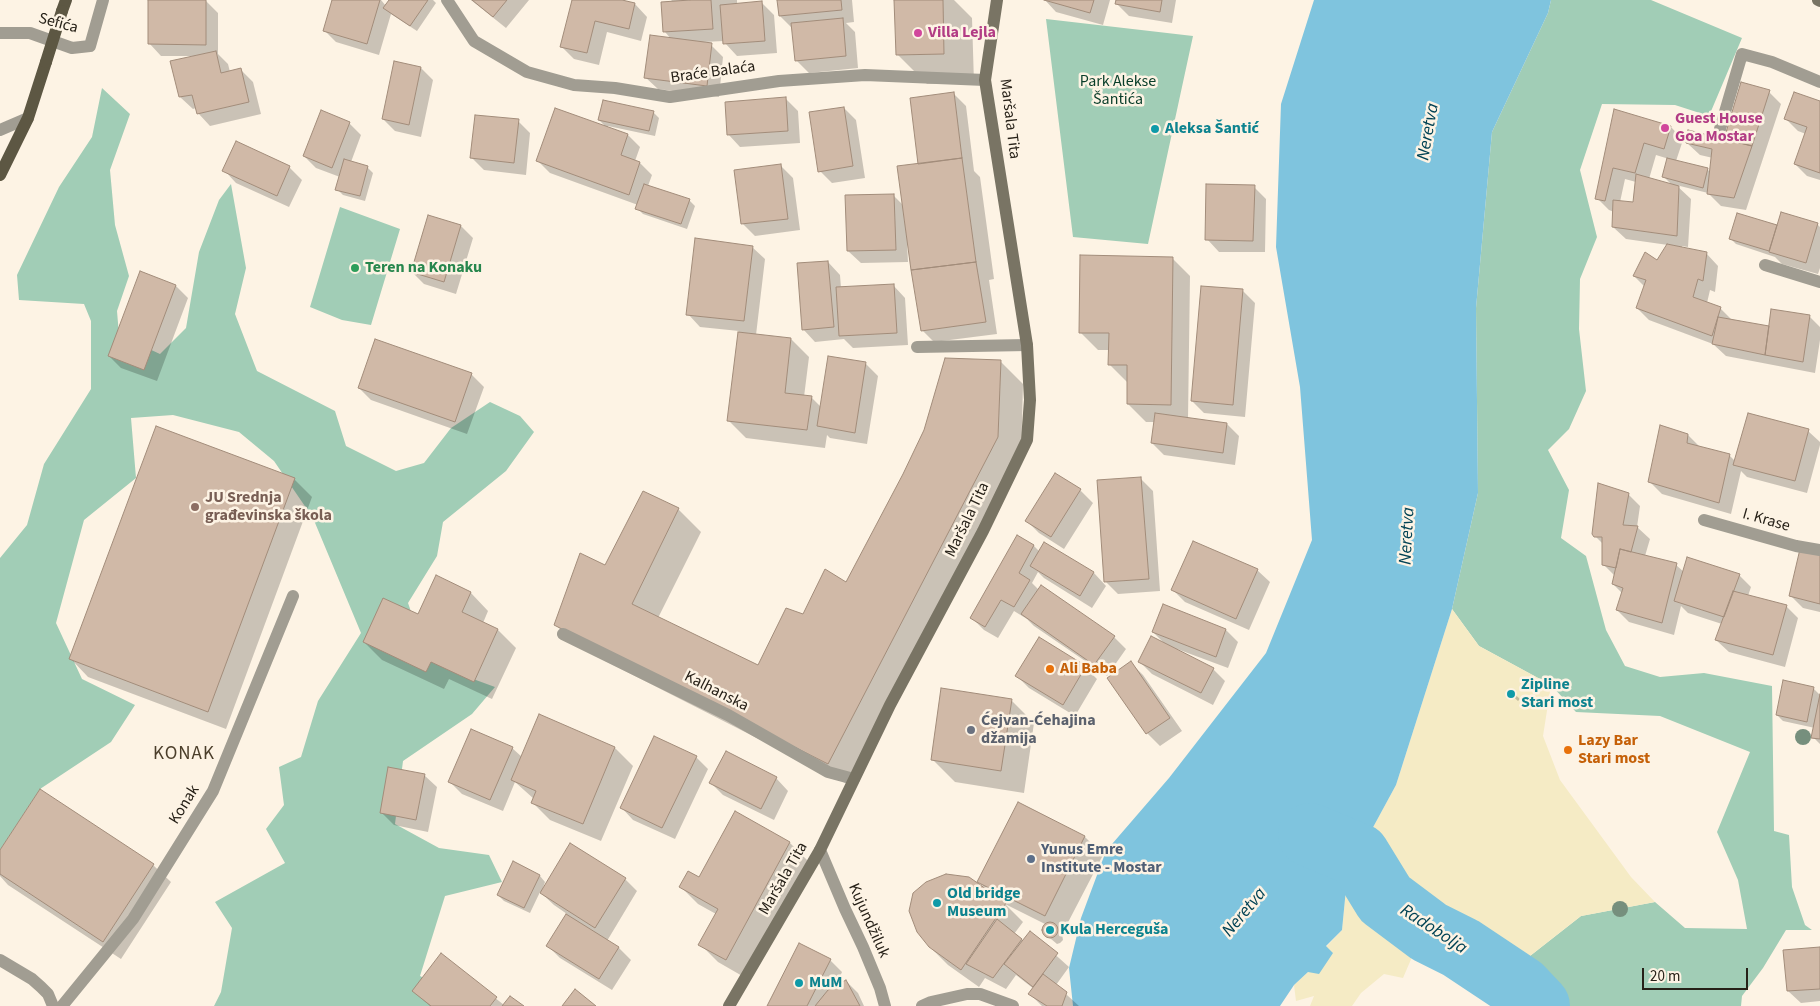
<!DOCTYPE html>
<meta charset="utf-8">
<style>
body{margin:0}
#map{position:relative;width:1820px;height:1006px;overflow:hidden;background:#fdf3e4;font-family:"Source Sans 3",sans-serif}
canvas{display:block}
.scale{position:absolute;left:1642px;top:968px;width:106px;height:22px;box-sizing:border-box;border:2px solid #272118;border-top:0;padding-left:6px;font-size:15px;line-height:18px;white-space:nowrap;color:#272118;-webkit-text-stroke:4px #fdf3e4;paint-order:stroke}
</style>
<div id="map">
<canvas width="1820" height="1006"></canvas>
<div class="scale">20 m</div>
</div>
<script>
const ctx = document.querySelector('canvas').getContext('2d');
ctx.lineJoin = 'round';
function fillPath(path, color) { ctx.fillStyle = color; ctx.fill(path, 'evenodd'); }
const toPath = rows => new Path2D(rows.map(r => 'M' + r).join(''));
function strokePath(path, color, width, dash) { ctx.strokeStyle = color; ctx.lineWidth = width; ctx.lineCap = dash ? 'butt' : 'round'; ctx.setLineDash(dash || []); ctx.stroke(path); }
function label(font, color, halo, rows, align = 'center') {
  ctx.font = font + ' "Source Sans 3",sans-serif'; ctx.lineWidth = 5; ctx.setLineDash([]); ctx.textBaseline = 'middle'; ctx.strokeStyle = halo; ctx.fillStyle = color; for (const [text, x, y, turn = 0] of rows) {
    ctx.save(); ctx.translate(x, y); ctx.rotate((+turn || 0) * Math.PI / 180); ctx.textAlign = isNaN(turn) ? turn : align; if (halo) ctx.strokeText(text, 0, 0); ctx.fillText(text, 0, 0); ctx.restore();
  }
}
fillPath(toPath([
 [1551,0,1651,0,1742,38,1709,116,1675,105,1602,104,1580,170,1597,237,1580,279,1579,329,1586,391,1569,429,1548,450,1569,490,1561,538,1586,556,1606,630,1625,666,1660,677,1704,673,1772,686,1774,831,1789,835,1792,887,1805,925,1812,930,1786,930,1763,968,1742,996,1741,1006,1553,1006,1524,981,1487,964,1450,936,1452,933,1521,963,1581,916,1655,902,1685,928,1747,929,1738,880,1717,832,1750,752,1660,716,1576,712,1551,685,1479,646,1452,609,1478,493,1476,308,1492,132,1548,13],
 [1046,19,1193,36,1148,244,1073,237],
 [102,88,130,114,110,170,115,225,129,276,117,311,119,335,160,354,186,328,199,252,219,200,231,184,246,268,235,314,257,371,335,411,346,446,396,471,424,463,451,428,490,402,520,416,534,432,506,471,443,522,437,556,408,603,415,623,465,676,495,687,472,714,403,761,395,824,439,848,489,855,502,882,445,896,420,976,478,1006,214,1006,221,992,232,928,215,902,285,863,266,829,284,805,279,767,301,757,318,701,361,633,313,518,274,461,239,432,173,415,131,418,136,478,84,520,56,623,82,679,135,705,111,742,40,789,0,850,0,558,27,525,44,464,91,389,91,321,84,304,19,300,17,275,59,187,92,137],
 [340,207,400,229,371,325,342,320,310,307]
]), '#a1cdb6');
fillPath(toPath([
 [1452,609,1479,646,1551,685,1543,736,1560,780,1631,877,1655,902,1581,916,1521,963,1452,933,1447,940,1441,938,1412,957,1403,978,1384,974,1361,993,1352,1006,1310,1006,1314,996,1296,1001,1294,985,1308,972,1326,947,1342,930,1346,889,1362,874,1358,855,1396,785]
]), '#f5ebc5');
fillPath(toPath([
 [1314,0,1551,0,1548,13,1492,132,1476,308,1478,493,1452,609,1396,785,1358,855,1362,874,1346,889,1342,930,1326,946,1333,953,1319,974,1308,972,1294,985,1280,1006,1073,1006,1069,968,1081,918,1106,851,1169,778,1266,653,1312,540,1300,387,1276,247,1281,104],
 [1450,936,1487,964,1524,981,1553,1006,1504,1006,1480,972,1446,942]
]), '#7fc4de');
fillPath(toPath([
 [333,0,381,0,386,6,390,0,433,0,436,3,417,31,391,14,379,55,336,42,324,30],
 [471,0,529,0,506,28],
 [573,0,617,0,635,4,647,17,641,41,607,32,599,65,574,59,561,46],
 [671,0,737,0,737,5,761,2,774,15,777,53,737,56,725,43,724,41,703,42,711,45,723,57,719,97,658,89,645,77,672,40,665,32,673,2],
 [779,0,852,0,854,22,846,23,855,32,858,68,809,73,796,60,792,28,780,16],
 [895,0,954,0,972,18,974,83,927,84,897,54],
 [1045,0,1110,0,1103,25,1056,12],
 [1117,0,1176,0,1172,23,1129,16,1117,4],
 [206,1,218,13,218,54,228,64,230,72,241,70,253,82,261,114,210,126,198,113,196,108,193,109,180,97,194,56,161,56,149,43],
 [421,68,433,80,421,137,395,131,383,119],
 [1742,84,1769,92,1781,104,1746,210,1721,206,1708,193,1676,185,1691,199,1688,247,1682,246,1682,248,1706,253,1718,266,1715,292,1710,290,1707,303,1720,308,1732,320,1770,328,1809,316,1820,327,1820,340,1815,373,1726,356,1713,344,1649,320,1637,308,1645,287,1634,276,1658,261,1668,245,1626,239,1613,227,1614,212,1609,210,1597,198,1615,110,1671,127,1683,140,1676,161,1707,169,1711,173,1713,158,1700,155,1687,143,1725,140],
 [1656,155,1669,159,1664,177,1672,185,1649,179],
 [1625,179,1636,182,1634,203,1620,202],
 [954,94,966,106,974,171,980,177,994,279,989,280,997,334,934,342,922,330,909,243,907,243,908,262,861,263,848,251,893,195,904,206],
 [786,99,798,111,800,143,740,147,728,134],
 [1820,102,1820,180,1807,176,1795,164,1806,134,1798,131,1786,119],
 [844,108,856,120,865,178,832,183,820,171],
 [653,112,659,118,655,136,608,126,608,128,628,135,640,147,635,161,640,163,652,175,648,186,689,200,695,206,687,229,643,214,637,208,638,205,550,173,538,161,607,128,599,120],
 [518,121,530,133,526,175,484,170,472,158],
 [349,123,361,135,351,162,367,167,373,173,365,201,343,195,337,189,340,177,316,168,304,156],
 [236,143,290,168,302,180,289,207,236,183,224,170],
 [780,165,793,178,800,230,755,236,743,224],
 [1254,187,1266,199,1265,252,1219,252,1207,239],
 [1817,224,1820,227,1820,268,1818,274,1782,264,1775,257,1736,244,1730,238,1776,226,1777,228],
 [461,226,473,238,456,294,424,284,412,272],
 [752,247,765,259,756,335,791,339,809,357,804,397,811,397,821,407,866,364,878,376,867,444,830,438,827,435,825,448,746,438,728,420,739,331,700,327,688,314],
 [1172,258,1190,276,1188,419,1227,424,1239,436,1235,465,1164,455,1152,443,1155,422,1146,422,1128,404,1127,382,1109,364,1109,350,1098,350,1080,332],
 [828,262,840,275,841,288,893,285,905,298,908,345,853,348,844,339,815,342,803,329],
 [176,286,188,298,157,381,121,368,109,356],
 [1243,291,1255,303,1245,417,1204,413,1192,401],
 [376,341,472,375,484,387,467,434,371,400,359,388],
 [1000,361,1023,384,1021,460,851,786,578,647,556,625,606,567,643,493,679,510,701,532,658,618,759,667,804,615,847,584],
 [1808,431,1820,442,1820,445,1807,493,1747,477,1741,471,1731,514,1662,494,1650,482,1688,435,1700,447,1729,455,1736,462],
 [1056,475,1080,490,1093,503,1064,549,1039,533,1027,521],
 [294,479,312,497,226,729,88,677,71,659],
 [1141,479,1153,491,1160,591,1118,594,1106,582],
 [1628,494,1640,506,1637,527,1650,539,1645,556,1676,565,1684,572,1739,575,1751,587,1748,596,1786,606,1798,618,1785,667,1729,652,1716,640,1722,624,1688,613,1681,606,1674,635,1629,622,1617,610,1622,593,1613,584,1615,576,1603,564,1603,544,1595,536],
 [1018,537,1034,546,1040,552,1045,544,1094,573,1106,586,1092,608,1044,578,1038,572,1032,583,1039,590,1114,637,1126,649,1107,676,1034,626,1027,619,1014,611,998,638,984,630,972,618],
 [1820,555,1820,612,1803,608,1790,595],
 [1257,570,1270,582,1249,630,1185,602,1173,590],
 [471,593,488,611,483,623,498,630,516,648,492,699,449,679,444,689,382,660,364,642],
 [1164,605,1226,630,1238,642,1228,668,1177,649,1176,650,1213,669,1225,681,1213,705,1152,674,1140,662,1166,645,1153,632],
 [1131,663,1143,675,1182,731,1160,746,1147,733,1109,678],
 [1085,667,1097,679,1075,716,1029,688,1017,676],
 [1813,688,1820,695,1820,744,1813,737,1815,728,1783,721,1777,715],
 [1510,690,1520,699,1518,701,1508,692],
 [1011,700,1034,723,1024,793,955,782,932,759],
 [540,716,615,748,633,766,601,841,550,820,532,802,534,799,515,782,503,811,462,794,450,782,512,748,522,757],
 [696,757,708,769,675,839,633,820,621,807],
 [424,775,437,787,428,832,394,825,381,812],
 [776,778,788,791,774,820,723,795,711,783],
 [1018,803,1085,837,1103,855,1062,934,1063,940,1060,943,1057,944,1044,933,1043,926,1045,924,1005,904,1023,922,1014,934,1023,941,1030,932,1069,967,1056,985,1079,1006,1042,1006,1030,994,1034,989,1016,975,1006,989,985,978,979,987,948,965,929,946,987,890,979,882],
 [735,813,790,843,808,861,744,977,718,962,700,944,716,914,698,904,681,887,699,879],
 [0,852,153,865,171,882,121,959,8,885,0,876],
 [540,876,545,882,543,888,544,889,625,879,637,891,607,941,619,948,631,960,612,990,560,958,548,946,567,914,554,905,540,892,530,913,504,901,498,895],
 [1820,948,1820,1001,1801,1003,1788,991,1785,952],
 [441,955,504,1005,522,1006,430,1006,413,991],
 [830,960,842,972,835,988,846,981,858,993,864,1006,769,1006]
]), '#0003');
strokePath(toPath([
 [1310,835,1358,855,1385,899,1429,932,1461,948,1521,988,1538,1006]
]), '#7fc4de', 64);
const building = toPath([
 [148,0,206,0,206,45,148,44,148,0],
 [332,0,380,0,367,44,323,31,332,0],
 [389,0,428,0,410,26,383,8,389,0],
 [472,0,507,0,493,17,472,0],
 [572,0,622,0,635,3,629,29,595,21,587,53,560,47,572,0],
 [690,0,711,0,713,29,663,32,661,2,690,0],
 [777,0,841,0,842,10,779,16,777,0],
 [894,0,943,0,944,54,896,55,894,0],
 [1044,0,1094,0,1090,13,1044,0],
 [1116,0,1162,0,1160,12,1115,4,1116,0],
 [762,1,765,41,723,44,720,5,762,1],
 [843,18,846,56,795,61,791,23,843,18],
 [650,35,712,43,707,86,644,78,650,35],
 [216,51,221,73,241,68,249,102,197,114,192,95,179,97,170,61,216,51],
 [394,61,421,67,409,125,382,119,394,61],
 [1741,82,1770,90,1752,146,1724,139,1741,82],
 [954,92,962,158,918,164,910,98,954,92],
 [1794,92,1820,101,1820,173,1794,164,1807,127,1784,119,1794,92],
 [786,97,788,131,727,135,725,102,786,97],
 [603,100,654,111,649,131,598,120,603,100],
 [844,107,853,166,818,172,809,112,844,107],
 [555,108,628,134,621,155,640,162,629,195,536,161,555,108],
 [1614,109,1671,126,1664,149,1644,143,1635,173,1613,168,1605,201,1595,199,1614,109],
 [321,110,350,122,332,168,303,156,321,110],
 [475,115,519,119,514,163,470,158,475,115],
 [1688,130,1752,146,1734,198,1707,194,1712,149,1686,143,1688,130],
 [236,141,290,166,277,196,222,171,236,141],
 [962,158,976,262,911,270,897,166,962,158],
 [1667,158,1708,168,1703,188,1662,177,1667,158],
 [344,159,368,166,360,196,335,190,344,159],
 [781,164,788,219,741,224,734,170,781,164],
 [1636,174,1679,186,1677,236,1612,227,1613,200,1633,202,1636,174],
 [644,184,690,199,681,224,635,209,644,184],
 [1206,184,1255,185,1253,241,1205,240,1206,184],
 [894,194,896,250,847,251,845,195,894,194],
 [1781,212,1818,223,1806,263,1769,252,1781,212],
 [1737,213,1777,225,1769,251,1729,239,1737,213],
 [428,215,461,225,444,282,411,272,428,215],
 [695,238,753,246,744,321,686,315,695,238],
 [1667,244,1707,252,1703,281,1698,279,1693,297,1721,307,1712,336,1636,308,1646,280,1633,276,1645,252,1657,260,1667,244],
 [1080,255,1173,257,1171,405,1127,404,1127,365,1108,365,1109,333,1079,333,1080,255],
 [828,261,834,327,802,330,797,263,828,261],
 [976,262,986,322,921,331,911,270,976,262],
 [140,271,176,285,144,370,108,356,140,271],
 [894,284,897,333,839,336,836,287,894,284],
 [1201,286,1243,289,1233,405,1191,401,1201,286],
 [1771,309,1810,315,1803,362,1765,355,1771,309],
 [1718,317,1769,326,1765,355,1712,344,1718,317],
 [738,332,791,338,785,393,812,396,807,430,727,421,738,332],
 [375,339,472,373,455,422,358,388,375,339],
 [828,356,866,362,855,433,817,426,828,356],
 [945,358,1001,360,998,437,828,764,554,625,580,553,605,565,643,491,679,508,632,604,758,665,786,608,803,614,825,569,846,582,903,474,924,430,945,358],
 [1155,413,1227,423,1223,453,1151,443,1155,413],
 [1748,413,1809,429,1795,481,1733,465,1748,413],
 [1660,425,1688,434,1687,443,1730,454,1719,503,1648,482,1660,425],
 [156,426,295,478,208,712,69,659,156,426],
 [1055,473,1081,489,1051,537,1025,521,1055,473],
 [1141,477,1149,579,1104,582,1097,480,1141,477],
 [1598,483,1629,493,1623,525,1638,526,1631,552,1620,549,1616,568,1602,565,1602,537,1594,537,1592,534,1598,483],
 [1017,535,1034,545,1019,573,1030,580,1014,607,1001,600,985,627,970,618,1017,535],
 [1193,541,1258,569,1236,619,1171,590,1193,541],
 [1044,542,1094,572,1080,596,1030,566,1044,542],
 [1620,549,1677,563,1662,623,1616,610,1623,588,1612,584,1620,549],
 [1800,549,1820,554,1820,604,1789,596,1800,549],
 [1687,557,1740,574,1724,617,1674,601,1687,557],
 [436,575,471,592,462,612,498,629,474,682,431,662,426,672,363,642,383,598,418,614,436,575],
 [1041,585,1115,636,1094,665,1021,614,1041,585],
 [1733,591,1787,605,1773,655,1715,640,1733,591],
 [1163,604,1226,629,1216,657,1152,632,1163,604],
 [1151,636,1214,668,1201,693,1138,662,1151,636],
 [1039,637,1086,666,1063,705,1015,676,1039,637],
 [1131,661,1170,718,1146,734,1107,678,1131,661],
 [1783,680,1814,687,1807,722,1776,715,1783,680],
 [941,688,1012,699,1001,771,931,760,941,688],
 [1820,694,1820,739,1811,738,1820,694],
 [539,714,615,747,583,824,531,803,536,791,511,780,539,714],
 [471,729,513,747,490,800,448,782,471,729],
 [654,736,697,756,662,828,620,808,654,736],
 [726,751,777,777,761,809,709,783,726,751],
 [388,767,425,774,416,820,380,813,388,767],
 [40,789,154,864,103,942,0,874,0,850,40,789],
 [1018,802,1085,836,1045,916,977,882,1018,802],
 [735,811,790,842,726,960,698,945,718,909,679,887,688,871,699,877,735,811],
 [570,843,626,878,595,928,540,893,570,843],
 [513,861,540,875,524,908,497,895,513,861],
 [946,874,969,877,1006,903,961,970,929,947,917,932,909,911,913,893,926,882,946,874],
 [566,914,619,947,599,979,546,946,566,914],
 [997,919,1022,939,993,978,966,964,997,919],
 '1042 930a8 8 0 1 1 16 0a8 8 0 1 1-16 0Z',
 [1030,931,1058,953,1033,987,1004,964,1030,931],
 [799,943,831,959,807,1006,767,1006,799,943],
 [1820,947,1820,989,1787,991,1783,950,1820,947],
 [441,953,497,997,490,1006,431,1006,412,991,441,953],
 [1043,974,1067,992,1062,1006,1047,1006,1028,994,1043,974],
 [846,980,860,1006,815,1006,828,990,846,980],
 [575,989,596,1006,562,1006,575,989],
 [510,996,524,1006,502,1006,510,996]
]);
fillPath(building, '#d0b9a7');
strokePath(building, '#a28c7a', 1);
strokePath(toPath([
 [62,1006,133,919,213,791,293,596]
]), '#a19d92', 12);
strokePath(toPath([
 [447,0,474,41,527,72,574,85,615,88,670,97,779,81,865,75,985,80],
 [0,33,30,33,72,48,90,46,103,0],
 [1720,129,1742,54,1772,62,1820,82],
 [0,130,28,118],
 [1765,265,1820,282],
 [917,347,1027,345],
 [1704,520,1796,546,1820,550],
 [563,634,728,715,828,772,854,779],
 [820,850,845,909,863,947,880,988,885,1006],
 [0,960,32,979,41,987,48,994,53,1006],
 [922,1006,931,1002,967,994,980,994,1013,1006]
]), '#a19d92', 12);
strokePath(toPath([
 [1818,0,1820,1],
 [729,1006,820,850,890,705,983,531,1027,440,1030,400,1027,345,985,80,997,0]
]), '#797464', 12);
strokePath(toPath([
 [62,11,66,0],
 [0,175,28,118,46,62]
]), '#5d5743', 12);
strokePath(toPath([
 [46,62,62,11]
]), '#5d5743', 12);
ctx.fillStyle = '#768f7d';
for (const [x, y] of [
 [1803,737],
 [1620,909]
]) { ctx.beginPath(); ctx.arc(x, y, 8, 0, 2 * Math.PI); ctx.fill(); }
for (const [x, y, r, color] of [
 [918,33,5,"#d1479c"],
 [1665,128,5,"#d1479c"],
 [1155,129,5,"#0f9aa8"],
 [355,268,5,"#2e9e5b"],
 [195,507,5,"#8d6e63"],
 [1050,669,5,"#e8710a"],
 [1511,694,5,"#0f9aa8"],
 [971,730,5,"#6b7280"],
 [1568,750,5,"#e8710a"],
 [1031,859,5,"#5c6f8a"],
 [937,903,5,"#0f9aa8"],
 [1050,930,5,"#0f9aa8"],
 [799,983,5,"#0f9aa8"]
]) { const dot = new Path2D(); dot.arc(x, y, r, 0, 2 * Math.PI); ctx.fillStyle = color; ctx.fill(dot); strokePath(dot, '#fdf3e4', 2); }
label('16px', '#272118', '#fdf3e4', [
 ["Sefića",58,24,15],
 ["Braće Balaća",713,73,-8],
 ["Maršala Tita",1009,119,83],
 ["Maršala Tita",968,520,-64],
 ["I. Krase",1766,521,16],
 ["Kalhanska",716,692,27],
 ["Konak",185,805,-58],
 ["Maršala Tita",784,879,-60],
 ["Kujundžiluk",868,921,66]
]);
label('bold 16px', '#b23c85', '#fdf3e4', [
 ["Villa Lejla",928,33],
 ["Guest House",1675,119],
 ["Goa Mostar",1675,137]
], 'left');
label('16px', '#083d29', '#fdf3e4', [
 ["Park Alekse",1118,82],
 ["Šantića",1118,100]
]);
label('bold 16px', '#0d838f', '#fdf3e4', [
 ["Aleksa Šantić",1165,129],
 ["Zipline",1521,685],
 ["Stari most",1521,703],
 ["Old bridge",947,894],
 ["Museum",947,912],
 ["Kula Herceguša",1060,930],
 ["MuM",809,983]
], 'left');
label('bold 16px', '#27864d', '#fdf3e4', [
 ["Teren na Konaku",365,268]
], 'left');
label('bold 16px', '#785e54', '#fdf3e4', [
 ["JU Srednja",205,498],
 ["građevinska škola",205,516]
], 'left');
label('bold 16px', '#c56008', '#fdf3e4', [
 ["Ali Baba",1060,669],
 ["Lazy Bar",1578,741],
 ["Stari most",1578,759]
], 'left');
label('bold 16px', '#5b616d', '#fdf3e4', [
 ["Ćejvan-Ćehajina",981,721],
 ["džamija",981,739]
], 'left');
label('bold 16px', '#4e5e75', '#fdf3e4', [
 ["Yunus Emre",1041,850],
 ["Institute - Mostar",1041,868]
], 'left');
label('italic 18px', '#014254', '#fdf3e4', [
 ["Neretva",1429,132,-80],
 ["Neretva",1408,536,-87],
 ["Neretva",1245,913,-50],
 ["Radobolja",1433,930,33]
]);
ctx.letterSpacing = '1px';
label('19px', '#4b3e2a', '#fdf3e4', [
 ["KONAK",184,755]
]);
ctx.letterSpacing = '0px';
</script>
